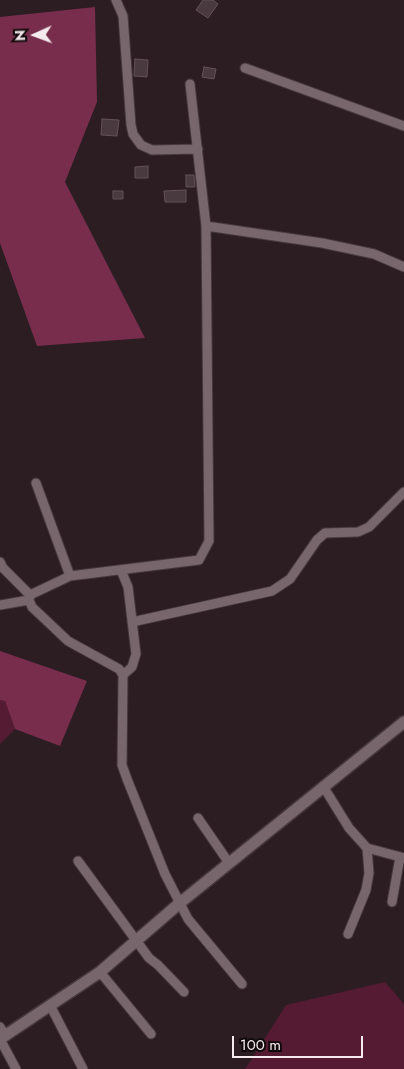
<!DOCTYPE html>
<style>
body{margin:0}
#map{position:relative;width:404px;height:1069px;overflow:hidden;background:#2b1d22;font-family:Jost,sans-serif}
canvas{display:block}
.north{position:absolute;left:10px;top:10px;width:50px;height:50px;-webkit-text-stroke:4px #10090b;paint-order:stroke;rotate:268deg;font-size:14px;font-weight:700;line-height:20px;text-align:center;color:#f5ebee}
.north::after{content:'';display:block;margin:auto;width:18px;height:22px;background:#f5ebee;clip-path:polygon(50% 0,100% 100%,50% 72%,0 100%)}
.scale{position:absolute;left:232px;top:1036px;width:131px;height:22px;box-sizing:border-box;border:2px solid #f5ebee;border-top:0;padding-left:6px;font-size:15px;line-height:18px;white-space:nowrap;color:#f5ebee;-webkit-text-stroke:4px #10090b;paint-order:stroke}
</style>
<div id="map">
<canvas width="404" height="1069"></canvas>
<div class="north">N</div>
<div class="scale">100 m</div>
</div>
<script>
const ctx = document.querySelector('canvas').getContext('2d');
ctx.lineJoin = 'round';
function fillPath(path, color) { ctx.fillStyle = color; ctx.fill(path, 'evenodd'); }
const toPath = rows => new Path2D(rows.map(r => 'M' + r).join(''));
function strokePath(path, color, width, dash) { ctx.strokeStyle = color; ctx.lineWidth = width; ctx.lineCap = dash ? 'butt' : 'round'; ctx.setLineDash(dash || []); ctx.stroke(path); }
fillPath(toPath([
 [0,700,5,700,15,729,0,744],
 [385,982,404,1004,404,1069,245,1069,286,1005]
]), '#541b32');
fillPath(toPath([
 [95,7,97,102,65,182,145,338,37,346,0,243,0,17],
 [0,651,87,681,60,746,15,729,5,701,0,700]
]), '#782d4c');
const building = toPath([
 [203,0,213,0,218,4,208,18,196,10,203,0],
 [135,59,148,60,147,77,134,76,135,59],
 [204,67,216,69,214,79,202,77,204,67],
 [102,119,119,120,117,136,101,135,102,119],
 [148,166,148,178,135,178,135,167,148,166],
 [186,175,194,175,195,187,186,187,186,175],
 [186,190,186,202,165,202,164,191,186,190],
 [113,191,123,191,123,199,113,199,113,191]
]);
fillPath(building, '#493a3f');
strokePath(building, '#635257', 1);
const minor = toPath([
 [116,0,123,16,131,125,133,134,141,145,152,150,198,149],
 [245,68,404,126],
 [190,84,206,226,209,541,199,560,70,576,30,595,29,600,32,607,68,641,119,669,123,675,122,765,127,779,165,874,188,919,242,984],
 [206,226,322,243,374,254,404,267],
 [36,483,70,576],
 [0,562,3,568,30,595],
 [121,570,128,587,136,654,132,667,123,675],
 [0,605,29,600],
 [132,622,272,591,290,579,317,540,325,533,358,532,369,527,404,492],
 [323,786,349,828,367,848,404,858],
 [198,818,229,863],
 [78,861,149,958,158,965,184,992],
 [392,902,400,857],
 [348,934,366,890,369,873,367,848],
 [100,972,151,1034],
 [51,1007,83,1069],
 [0,1027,6,1036],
 [0,1039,16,1069]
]);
const tertiary = toPath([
 [0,1039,100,972,181,902,404,722]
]);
strokePath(minor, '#45393d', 11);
strokePath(tertiary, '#45393d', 14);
strokePath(minor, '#77666b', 9);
strokePath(tertiary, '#77666b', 11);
</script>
